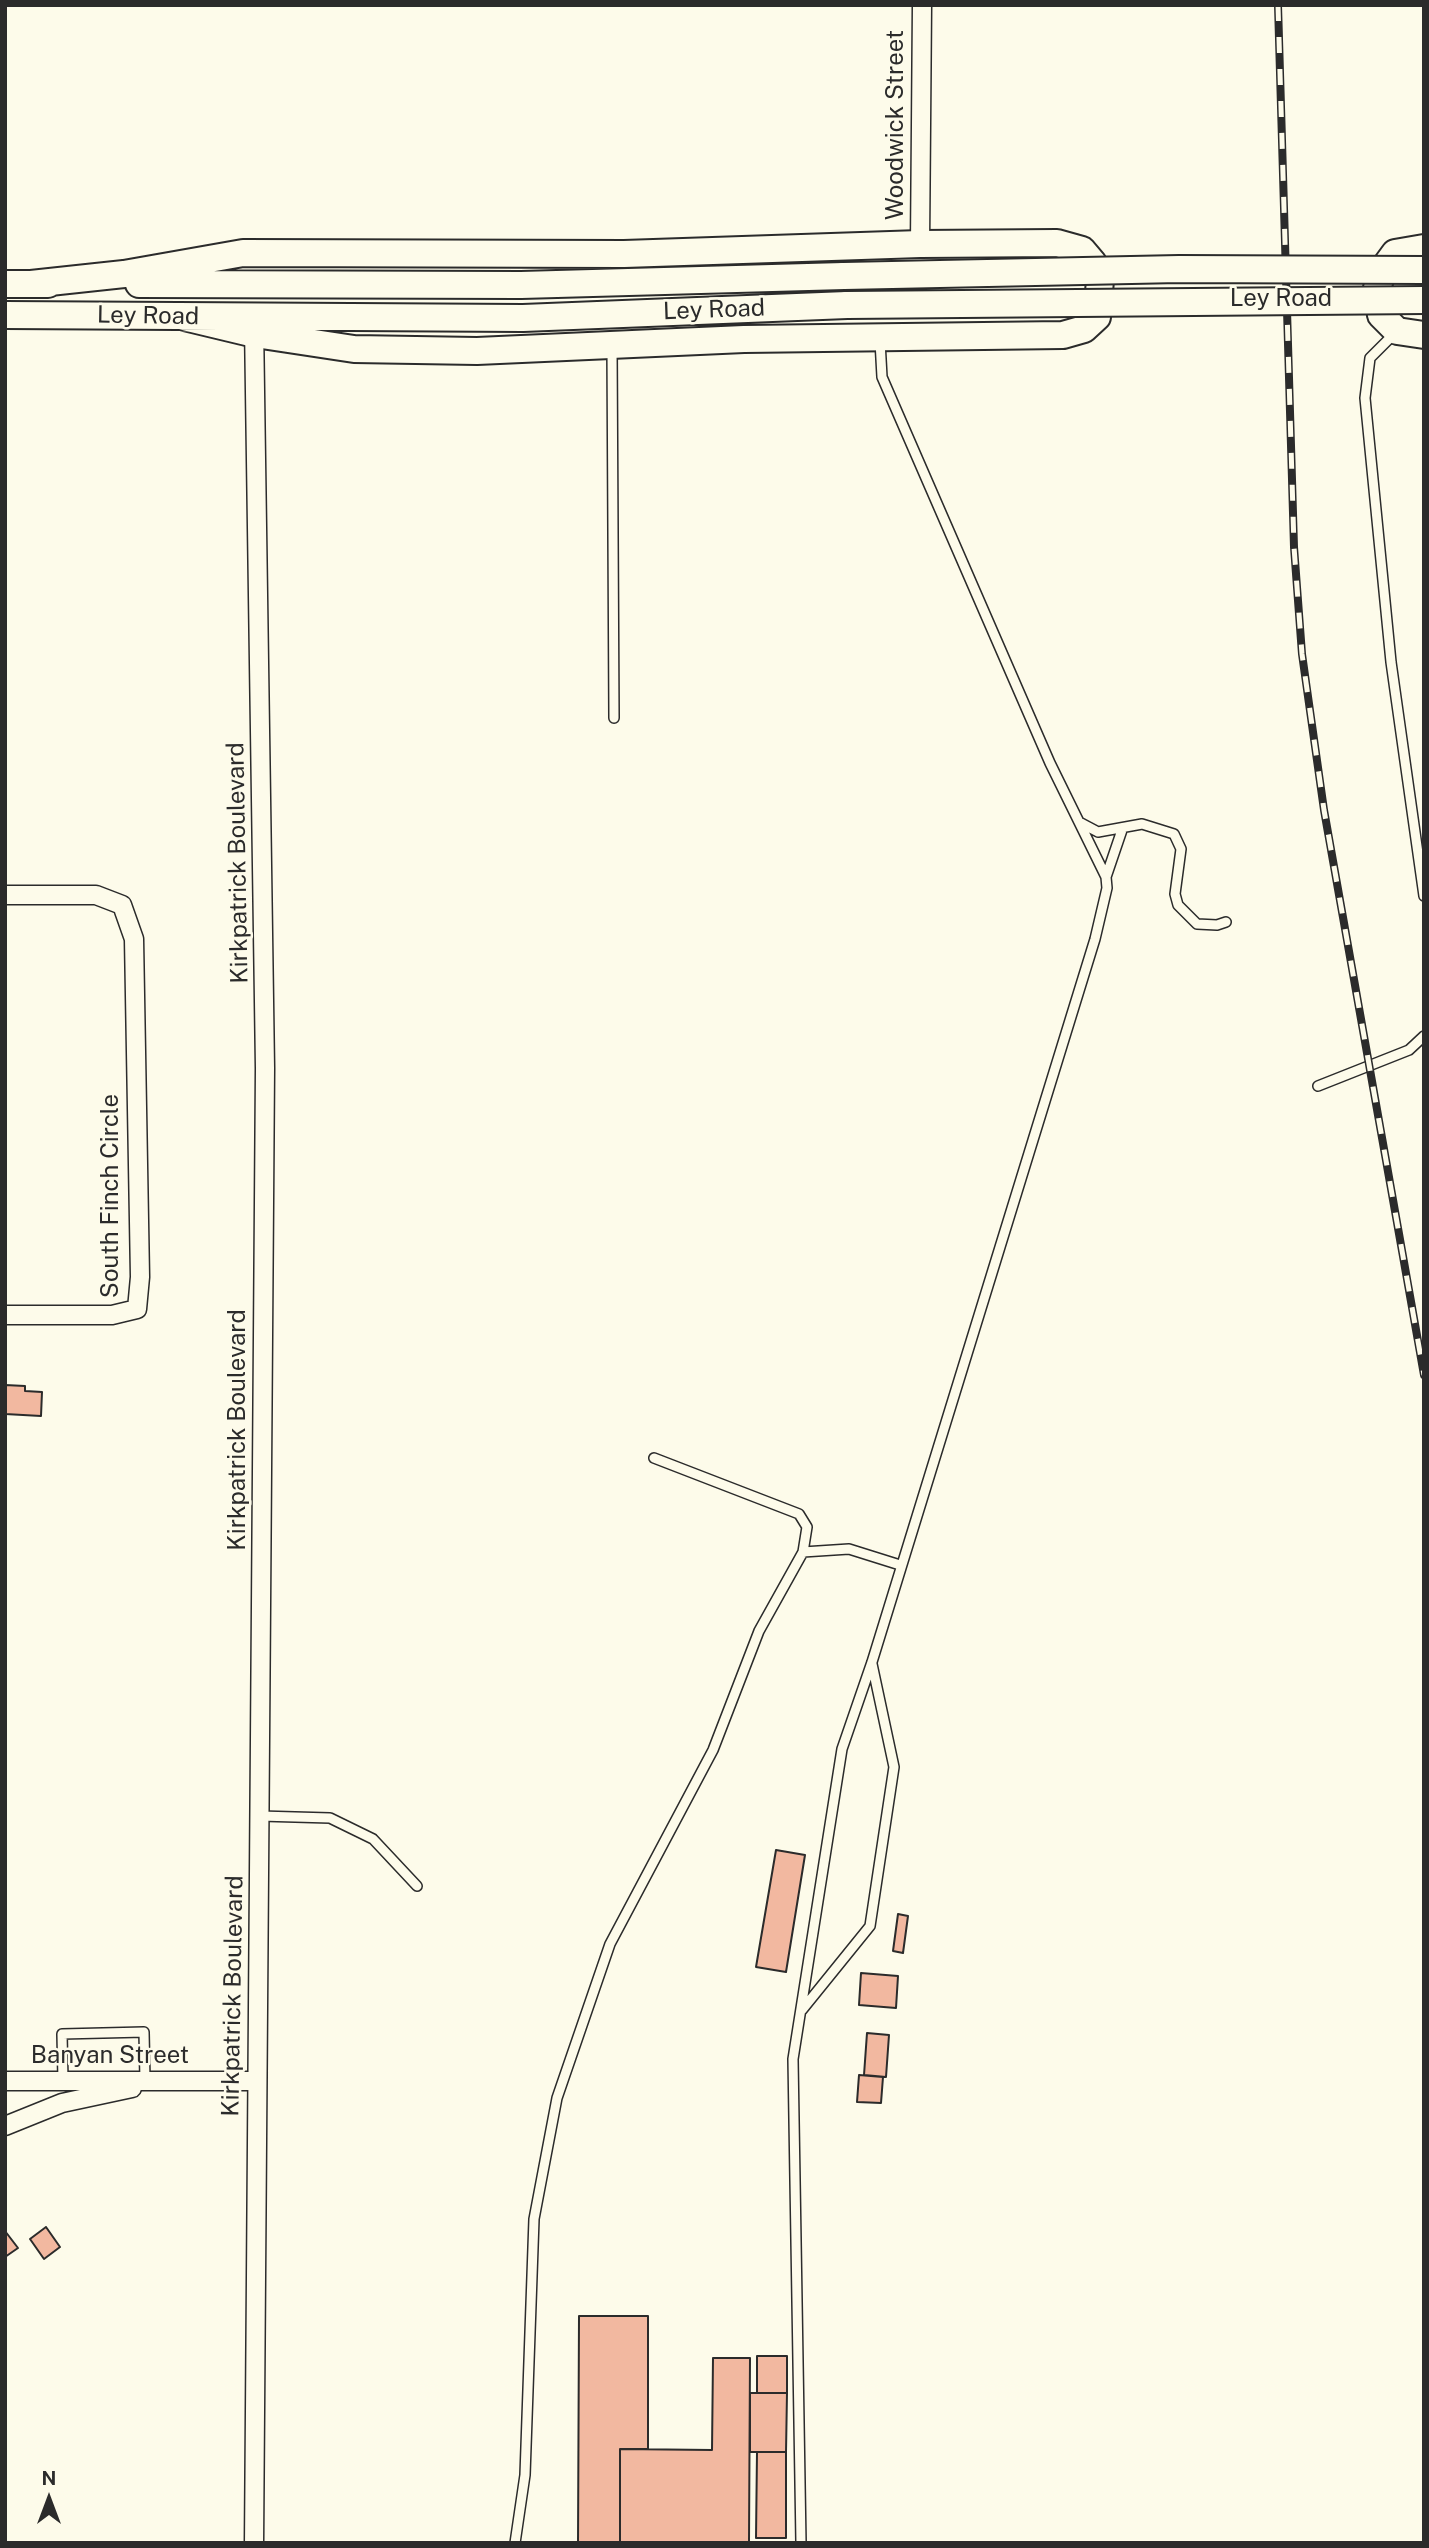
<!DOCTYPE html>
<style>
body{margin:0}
#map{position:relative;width:1429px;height:2548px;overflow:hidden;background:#fdfbea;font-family:"Public Sans",sans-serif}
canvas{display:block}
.frame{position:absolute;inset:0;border:7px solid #2b2b2b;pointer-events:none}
.north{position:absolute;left:14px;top:2464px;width:70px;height:70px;-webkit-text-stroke:5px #fdfbea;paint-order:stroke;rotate:0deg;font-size:19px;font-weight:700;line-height:28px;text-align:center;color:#2b2b2b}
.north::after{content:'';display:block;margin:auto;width:24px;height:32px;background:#2b2b2b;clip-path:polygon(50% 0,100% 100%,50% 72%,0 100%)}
</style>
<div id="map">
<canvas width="1429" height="2548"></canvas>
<div class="frame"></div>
<div class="north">N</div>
</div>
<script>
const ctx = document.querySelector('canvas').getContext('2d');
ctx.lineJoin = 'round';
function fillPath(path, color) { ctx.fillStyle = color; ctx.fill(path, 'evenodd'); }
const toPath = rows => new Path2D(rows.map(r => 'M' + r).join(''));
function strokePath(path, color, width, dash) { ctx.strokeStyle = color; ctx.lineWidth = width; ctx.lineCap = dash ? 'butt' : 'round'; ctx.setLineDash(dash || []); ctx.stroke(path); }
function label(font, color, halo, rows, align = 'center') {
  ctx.font = font + ' "Public Sans",sans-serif'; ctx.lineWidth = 5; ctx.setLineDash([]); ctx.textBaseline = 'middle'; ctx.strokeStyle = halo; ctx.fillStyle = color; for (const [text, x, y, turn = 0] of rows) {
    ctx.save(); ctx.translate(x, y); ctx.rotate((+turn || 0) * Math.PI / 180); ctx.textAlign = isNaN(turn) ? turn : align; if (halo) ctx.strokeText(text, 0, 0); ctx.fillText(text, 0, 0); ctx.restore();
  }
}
const building = toPath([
 [5,1385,25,1386,25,1391,42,1392,41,1416,5,1414,5,1385],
 [776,1850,805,1855,786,1972,756,1967,776,1850],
 [898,1914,908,1916,903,1953,893,1951,898,1914],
 [861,1973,898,1976,896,2008,859,2005,861,1973],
 [867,2033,889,2035,886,2077,864,2075,867,2033],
 [859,2075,883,2077,881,2103,857,2102,859,2075],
 [46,2227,60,2247,44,2259,30,2239,46,2227],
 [5,2231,18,2248,5,2257,5,2231],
 [579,2316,648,2316,648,2449,620,2449,620,2543,578,2543,579,2316],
 [757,2356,787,2356,787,2393,757,2393,757,2356],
 [713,2358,750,2358,749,2543,620,2543,620,2449,712,2450,713,2358],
 [750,2393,787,2393,786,2452,750,2452,750,2393],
 [757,2452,786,2452,786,2538,756,2538,757,2452]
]);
fillPath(building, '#f2b8a0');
strokePath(building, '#2b2b2b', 2);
const service = toPath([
 [1396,332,1370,358,1365,398,1391,662,1424,896],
 [612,347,614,718],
 [1081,823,1098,832,1142,824,1174,834,1181,849,1175,894,1178,905,1197,924,1217,925,1226,922],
 [1106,877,1122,830],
 [1318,1086,1409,1050,1424,1036],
 [654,1458,799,1514,807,1527,803,1552,849,1549,900,1565],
 [260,1816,330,1818,373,1839,417,1886],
 [802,2010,870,1926,894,1767,872,1664],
 [63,2080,62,2034,144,2032,145,2080],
 [515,2543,525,2475,534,2219,557,2098,610,1944,713,1750,759,1631,803,1552],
 [801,2543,793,2059,842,1749,872,1662,1095,939,1107,888,1106,877,1050,763,882,377,880,341]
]);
const minor = toPath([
 [920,244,922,5],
 [254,324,265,1068,254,2543],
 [5,895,96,895,122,905,134,939,140,1277,137,1309,112,1315,5,1315],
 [5,2081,256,2081],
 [5,2126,62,2103,132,2088]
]);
const secondary = toPath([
 [1424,248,1395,253,1384,268,1377,288,1381,315,1397,331,1424,335],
 [5,284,48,284],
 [31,284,124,274,243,253,624,254,920,244,1057,243,1082,250,1093,263,1100,280,1097,317,1084,329,1063,335,744,339,477,351,354,349,255,334,180,316],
 [139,284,521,285,844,276],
 [5,315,523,318,847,305]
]);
strokePath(service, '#2b2b2b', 12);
strokePath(minor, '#2b2b2b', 21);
strokePath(secondary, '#2b2b2b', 30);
strokePath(service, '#fdfbea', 9);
strokePath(minor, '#fdfbea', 18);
strokePath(secondary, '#fdfbea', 26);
const rail = toPath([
 [1278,5,1294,547,1302,654,1324,810,1424,1375]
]);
strokePath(rail, '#2b2b2b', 8);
strokePath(rail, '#fdfbea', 5, [16]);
const secondaryBridge = toPath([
 [844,276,1179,269,1424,270],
 [847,305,1424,300]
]);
strokePath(secondaryBridge, '#2b2b2b', 30, []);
strokePath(secondaryBridge, '#fdfbea', 26);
label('24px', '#2b2b2b', '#fdfbea', [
 ["Woodwick Street",896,125,-90],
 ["Ley Road",1281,299],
 ["Ley Road",714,310,-2],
 ["Ley Road",148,316,1],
 ["Kirkpatrick Boulevard",238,863,-91],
 ["South Finch Circle",111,1196,-90],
 ["Kirkpatrick Boulevard",238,1430,-90],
 ["Kirkpatrick Boulevard",233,1996,-89],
 ["Banyan Street",110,2056]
]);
</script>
